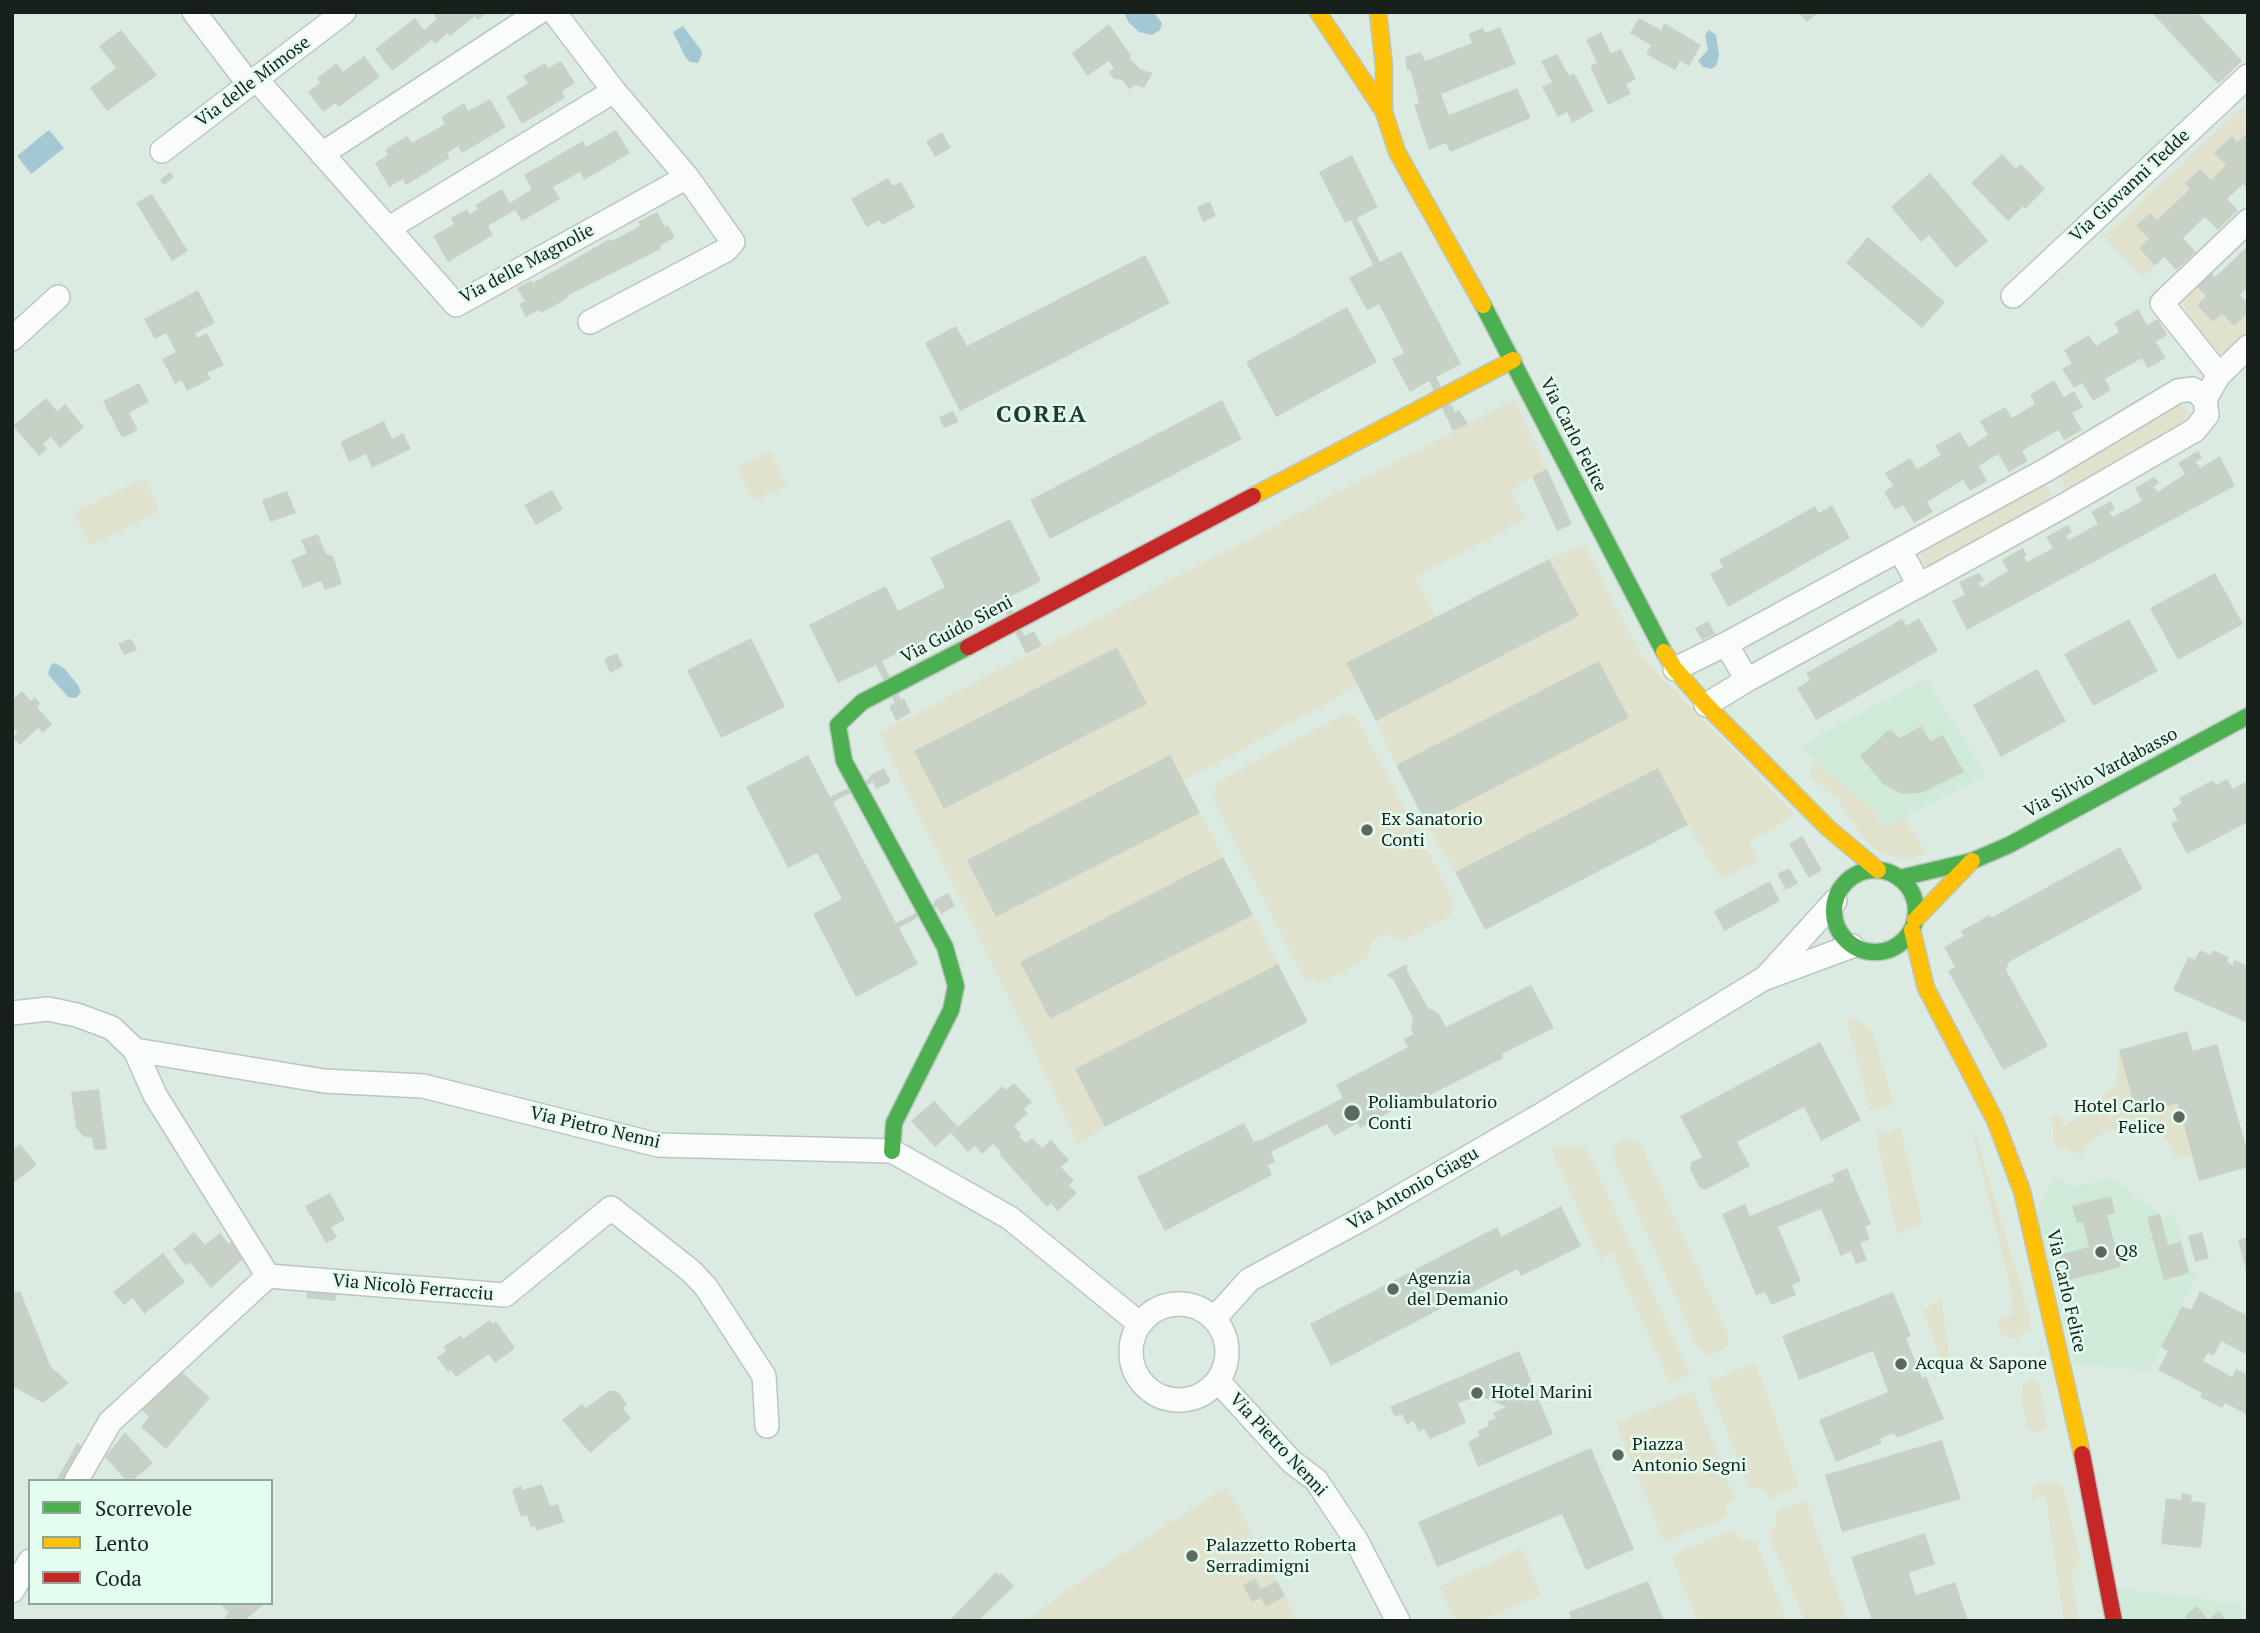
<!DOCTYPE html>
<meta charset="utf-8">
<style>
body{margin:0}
#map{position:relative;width:2260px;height:1633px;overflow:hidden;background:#dcebe2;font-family:"PT Serif",serif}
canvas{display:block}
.frame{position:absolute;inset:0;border:14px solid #17211b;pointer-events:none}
.legend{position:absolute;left:28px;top:1479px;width:245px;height:126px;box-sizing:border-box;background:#e3feee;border:2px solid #91a69a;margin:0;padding:9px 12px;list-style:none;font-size:21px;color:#17211b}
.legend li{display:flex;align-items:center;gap:14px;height:35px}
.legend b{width:35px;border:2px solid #91a69a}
</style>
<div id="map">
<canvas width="2260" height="1633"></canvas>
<div class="frame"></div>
<ul class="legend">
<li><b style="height:9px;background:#4caf50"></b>Scorrevole</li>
<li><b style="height:9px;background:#ffc107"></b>Lento</li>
<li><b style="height:9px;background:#c62828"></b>Coda</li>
</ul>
</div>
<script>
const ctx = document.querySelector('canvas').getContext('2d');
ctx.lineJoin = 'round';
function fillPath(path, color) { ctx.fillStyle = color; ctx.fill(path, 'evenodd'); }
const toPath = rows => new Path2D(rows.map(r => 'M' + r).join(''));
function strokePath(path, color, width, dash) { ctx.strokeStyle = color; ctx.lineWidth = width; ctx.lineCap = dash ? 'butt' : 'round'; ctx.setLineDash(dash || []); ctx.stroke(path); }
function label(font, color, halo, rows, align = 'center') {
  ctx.font = font + ' "PT Serif",serif'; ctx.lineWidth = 5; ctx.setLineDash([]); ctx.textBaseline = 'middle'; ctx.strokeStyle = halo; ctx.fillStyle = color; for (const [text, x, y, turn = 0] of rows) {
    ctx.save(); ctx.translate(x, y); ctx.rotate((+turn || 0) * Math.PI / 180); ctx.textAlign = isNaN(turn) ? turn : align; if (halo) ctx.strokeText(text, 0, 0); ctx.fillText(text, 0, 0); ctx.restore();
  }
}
fillPath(toPath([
 [1926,678,1986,776,1886,827,1870,806,1816,762,1801,746],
 [2055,1177,2074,1187,2113,1178,2163,1216,2175,1214,2190,1269,2198,1273,2149,1371,2076,1364,2036,1214],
 [2117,1588,2240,1604,2243,1621,2124,1621]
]), '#d0eada');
fillPath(toPath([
 [2248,101,2248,132,2237,142,2232,137,2226,165,2211,180,2200,169,2185,183,2190,189,2157,220,2150,213,2136,226,2149,239,2139,249,2155,266,2143,277,2104,237],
 [2194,283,2206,296,2197,306,2212,322,2222,314,2234,326,2248,313,2248,337,2226,353,2212,352,2203,345,2181,298],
 [1514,400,1547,469,1532,476,1511,491,1525,519,1415,577,1436,617,1346,663,1358,686,1183,781,1169,755,967,860,997,917,1200,813,1223,857,1020,962,1050,1019,1253,915,1278,964,1076,1069,1105,1127,1078,1144,1024,1029,879,733],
 [1117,647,1147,704,944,809,915,751],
 [2180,405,2187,409,2191,422,2072,489,2065,489,2059,474,2171,407],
 [770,450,787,485,754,501,737,467],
 [145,478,160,511,90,545,74,512],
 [2041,484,2049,488,2052,500,1933,568,1927,567,1922,560,1921,553,1926,546],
 [1584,545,1643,658,1795,814,1749,843,1759,862,1721,878,1688,825,1657,768,1455,872,1426,823,1629,718,1599,661,1396,765,1376,721,1578,617,1549,559],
 [1346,713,1356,717,1455,903,1450,916,1402,941,1386,934,1373,940,1367,958,1320,983,1306,980,1300,971,1212,797,1217,782],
 [1816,762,1870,806,1885,827,1904,816,1926,854,1908,859,1893,856,1880,852,1867,842,1840,803,1809,774],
 [1852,1017,1864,1024,1873,1034,1894,1104,1870,1111,1847,1021],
 [2119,1050,2137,1114,2178,1103,2192,1154,2174,1158,2172,1147,2163,1136,2151,1128,2131,1126,2110,1130,2091,1140,2082,1155,2054,1146,2052,1115,2058,1114,2063,1127,2081,1115,2116,1084],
 [1900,1127,1923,1224,1897,1234,1876,1135],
 [1975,1132,2031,1321,2029,1328,2018,1338,2008,1338,2000,1332,1996,1320,2011,1315,2013,1311,2012,1295,1973,1137],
 [1627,1140,1636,1141,1643,1149,1728,1335,1729,1345,1721,1351,1711,1354,1704,1352,1697,1345,1614,1160,1612,1152,1618,1143],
 [1585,1146,1690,1374,1670,1383,1612,1253,1600,1258,1550,1147],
 [1941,1298,1950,1360,1942,1363,1923,1311],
 [1755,1362,1799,1486,1771,1499,1763,1489,1749,1488,1708,1383],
 [2035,1379,2041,1389,2046,1425,2043,1431,2035,1433,2027,1428,2021,1397,2023,1384],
 [1693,1391,1734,1497,1726,1507,1727,1517,1664,1542,1616,1423],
 [2046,1482,2056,1483,2064,1490,2080,1558,2072,1574,2079,1621,2064,1621,2045,1493,2032,1502,2032,1494,2036,1485],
 [1227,1486,1298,1621,1025,1621,1065,1592],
 [1806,1500,1847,1621,1805,1621,1768,1533,1776,1526,1776,1512],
 [1731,1530,1741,1539,1756,1542,1787,1621,1698,1621,1671,1556],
 [1521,1548,1541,1595,1480,1621,1456,1621,1440,1586]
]), '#e0e2cd');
fillPath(toPath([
 [1124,12,1153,12,1162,23,1160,30,1152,35,1139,32,1129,23],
 [683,26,701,50,702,54,698,63,690,62,686,58,673,32],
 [1709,30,1716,35,1719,55,1716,66,1711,69,1703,67,1698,61,1708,50,1705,35],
 [49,130,64,148,31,174,17,156],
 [55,663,64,668,78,685,81,692,76,698,68,697,48,674,51,665]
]), '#a3c8d4');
fillPath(toPath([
 [432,12,488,12,478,20,475,16,450,36,448,33,435,44,432,40,392,71,375,49,415,18,424,30,437,19],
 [1798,12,1819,12,1807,22],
 [2151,12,2197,12,2242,61,2218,84],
 [1639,18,1661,30,1664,23,1701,45,1689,66,1680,61,1675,70,1646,54,1651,45,1630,33],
 [1109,24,1131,56,1129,58,1141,70,1153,73,1144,88,1136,85,1129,89,1122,80,1114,79,1109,72,1114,68,1109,61,1087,76,1072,53],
 [1500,27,1516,64,1441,94,1449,115,1517,88,1531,118,1450,152,1446,143,1429,150,1414,105,1419,103,1410,69,1407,71,1405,57,1421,52,1425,61,1472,43,1468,34,1483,28,1485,33],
 [121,30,157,75,107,111,90,88,116,68,99,46],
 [1601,32,1611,53,1621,49,1636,79,1626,84,1631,94,1608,105,1590,66,1597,63,1586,40],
 [1557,54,1569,76,1574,73,1594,111,1572,123,1567,112,1558,117,1542,87,1552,82,1541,61],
 [364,56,380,77,339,107,335,103,323,112,308,92,320,83,317,78,337,63,343,72],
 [561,61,575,83,562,91,565,98,522,124,506,97,528,83,523,76,545,63,548,68],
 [490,99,506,127,462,153,458,146,447,153,450,158,406,185,403,179,389,187,375,163,388,155,385,150,407,136,412,143,445,124,441,117,464,103,468,111],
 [616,130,630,153,584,180,580,172,553,187,560,199,522,221,515,210,488,226,493,235,448,262,433,236,454,224,451,218,467,209,470,214,478,209,475,205,502,189,510,203,532,189,524,175,583,141,586,147],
 [942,132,951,148,935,157,926,141],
 [2248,132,2248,189,2243,184,2227,199,2238,210,2218,230,2205,217,2183,238,2196,252,2176,270,2164,257,2155,266,2139,248,2149,239,2136,226,2150,213,2157,220,2190,189,2185,183,2200,169,2211,180,2226,165,2214,153,2232,136,2237,142],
 [2002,154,2016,169,2021,164,2045,189,2025,209,2023,206,2008,221,1971,183],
 [1352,155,1378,207,1357,218,1380,262,1401,251,1461,364,1436,377,1455,412,1459,410,1468,424,1453,431,1429,381,1410,392,1392,359,1404,353,1379,304,1367,310,1349,278,1373,265,1351,220,1345,223,1319,172],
 [170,172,174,177,164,185,160,180],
 [1930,173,1988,241,1956,268,1929,235,1921,242,1891,207],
 [888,178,893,186,901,182,915,207,882,225,879,220,867,227,851,199],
 [152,194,188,251,172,261,136,203],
 [1210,201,1216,216,1203,222,1197,207],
 [657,212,665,227,668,225,675,237,660,246,661,249,567,296,568,298,541,313,539,310,526,317,519,304,525,301,517,288,532,280,533,283,610,239,612,241,640,226,638,222],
 [1868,237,1945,302,1922,328,1846,263],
 [2248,246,2248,287,2240,295,2248,303,2248,313,2234,326,2222,314,2213,322,2197,305,2206,296,2194,283,2208,270,2215,277],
 [1145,255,1170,303,960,411,925,343,956,326,967,346],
 [198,290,215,323,195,333,197,338,207,333,224,365,207,373,211,379,187,391,182,380,175,384,162,359,176,352,166,333,155,339,144,319],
 [1347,307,1377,362,1276,417,1246,362],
 [2138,309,2147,325,2158,319,2167,335,2156,342,2166,358,2148,368,2142,358,2105,379,2111,390,2093,401,2082,383,2074,388,2062,369,2072,364,2064,350,2089,335,2096,346,2119,332,2114,323],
 [2054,380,2064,397,2074,391,2083,407,2072,413,2082,430,2064,440,2058,430,2022,451,2028,461,2009,472,1998,454,1979,466,1987,481,1970,491,1963,480,1927,502,1933,512,1914,523,1903,505,1895,510,1884,492,1893,486,1885,473,1910,458,1917,469,1941,455,1935,446,1960,432,1969,447,1988,435,1980,421,2005,407,2012,418,2035,404,2030,395],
 [139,383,149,402,129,413,138,430,122,438,103,401],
 [46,398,57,411,65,404,84,427,60,448,51,437,43,444,47,449,39,456,13,426],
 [1222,400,1242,439,1050,539,1030,500],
 [953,411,959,422,944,428,939,417],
 [384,421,392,439,403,433,411,449,372,468,366,454,349,462,340,442],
 [2198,451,2202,458,2196,462,2200,468,2220,456,2235,486,1967,630,1952,601,1965,595,1959,582,1979,573,1984,580,1978,583,1982,587,2008,571,2002,560,2023,548,2027,556,2023,557,2027,562,2053,548,2046,537,2068,525,2072,532,2066,536,2069,540,2098,524,2091,512,2111,501,2115,509,2109,512,2113,517,2142,501,2135,488,2154,477,2159,483,2153,487,2158,492,2185,474,2178,463],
 [1547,469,1572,524,1557,531,1532,476],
 [552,490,563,509,536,525,524,505],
 [287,491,296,513,270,522,262,500],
 [1832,505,1850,538,1728,607,1710,574,1723,567,1719,560,1815,506,1819,513],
 [1010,519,1041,581,1006,599,1025,636,1034,631,1042,646,1026,654,1000,602,882,661,901,700,904,698,911,713,896,721,889,706,895,703,876,665,838,683,809,625,886,586,898,611,945,587,930,558],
 [318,534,326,554,333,556,342,584,325,590,321,581,303,588,291,560,307,553,301,540],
 [1549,559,1579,616,1376,721,1346,663],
 [2215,573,2243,624,2178,660,2150,608],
 [1919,618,1938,651,1816,720,1797,688,1810,680,1806,673,1902,619,1906,626],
 [2129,619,2158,671,2093,706,2064,654],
 [1708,621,1715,634,1702,640,1695,628],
 [751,638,785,707,721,738,687,670],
 [128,639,132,640,137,650,124,655,118,644],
 [1117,647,1147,704,944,809,914,751],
 [617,653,623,666,610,673,604,659],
 [1599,661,1629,718,1426,823,1396,765],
 [2037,669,2066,721,2001,757,1973,705],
 [22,691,31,701,35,697,40,704,37,707,52,724,43,733,38,728,20,745,13,737,18,733,12,727,12,700],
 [1921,726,1930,741,1943,735,1964,772,1921,793,1902,794,1883,784,1860,756,1890,729,1900,738],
 [808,755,830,797,870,778,869,776,884,768,891,782,876,789,873,782,833,802,896,923,935,903,933,901,948,893,955,906,941,914,937,907,899,928,918,964,856,997,813,914,842,899,817,853,788,868,746,787],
 [1170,755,1200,813,996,917,967,860],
 [1658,768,1688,825,1485,930,1455,872],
 [2227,779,2233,789,2248,781,2248,822,2187,854,2171,824,2178,820,2172,809,2182,803,2179,798,2213,780,2216,785],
 [1802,836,1822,870,1809,878,1789,844],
 [2120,847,2143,889,2009,962,2006,970,2048,1046,2003,1070,1948,971,1955,967,1944,947,1964,936,1961,931,1990,915,1991,918],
 [1223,857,1253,915,1050,1019,1020,962],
 [1789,868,1798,883,1786,890,1777,874],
 [1770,881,1780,901,1724,931,1714,911],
 [2200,950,2211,955,2213,950,2229,957,2227,962,2233,965,2234,960,2248,966,2248,1023,2173,990,2188,957,2195,960],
 [1278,964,1308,1022,1105,1127,1075,1069],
 [1407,964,1407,971,1428,1008,1439,1014,1446,1027,1531,985,1554,1028,1502,1054,1503,1058,1416,1102,1414,1099,1360,1128,1358,1123,1334,1136,1327,1124,1271,1152,1275,1162,1268,1165,1272,1175,1165,1231,1137,1177,1244,1123,1254,1142,1265,1138,1343,1098,1336,1085,1408,1047,1404,1039,1414,1034,1411,1030,1413,1018,1393,979,1386,975],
 [2187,1031,2193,1051,2217,1044,2248,1153,2248,1167,2199,1181,2178,1103,2137,1114,2119,1050],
 [1820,1042,1861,1120,1821,1141,1804,1107,1737,1142,1750,1166,1705,1190,1699,1187,1690,1169,1691,1162,1702,1157,1680,1116],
 [1014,1083,1032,1102,1024,1109,1028,1113,1014,1126,1021,1134,1019,1136,1026,1143,1032,1138,1042,1148,1051,1140,1069,1160,1061,1167,1074,1181,1069,1185,1077,1193,1058,1211,1051,1203,1047,1207,999,1154,1001,1152,993,1144,982,1154,975,1146,968,1152,951,1133,935,1147,911,1121,934,1101,958,1127,1003,1086,1006,1090],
 [99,1089,107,1149,94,1150,92,1138,83,1136,76,1128,71,1092],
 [20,1144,37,1165,12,1184,12,1150],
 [1847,1168,1871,1224,1865,1227,1870,1239,1860,1243,1867,1260,1856,1264,1851,1251,1841,1256,1821,1209,1778,1227,1801,1281,1792,1285,1796,1295,1771,1305,1765,1292,1756,1295,1722,1214,1745,1204,1750,1216,1835,1181,1832,1175],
 [330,1193,345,1220,331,1227,337,1237,326,1243,305,1206],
 [2111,1196,2115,1213,2107,1215,2121,1267,2066,1281,2059,1255,2089,1247,2083,1222,2077,1223,2072,1206],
 [1561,1206,1581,1246,1521,1276,1517,1269,1331,1366,1310,1324,1497,1227,1501,1237],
 [2160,1214,2168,1245,2181,1242,2189,1273,2164,1280,2147,1217],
 [194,1232,205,1245,220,1233,229,1244,231,1242,244,1258,211,1288,190,1262,186,1266,173,1249],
 [2202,1232,2209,1258,2195,1262,2188,1236],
 [2248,1237,2248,1273,2247,1273,2238,1240],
 [163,1253,185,1282,144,1314,133,1298,124,1305,113,1292],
 [308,1285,337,1289,335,1301,306,1298],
 [20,1291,51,1367,69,1383,43,1403,12,1386,12,1294],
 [2200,1291,2248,1316,2248,1355,2221,1341,2214,1356,2208,1353,2203,1361,2232,1377,2236,1369,2248,1375,2248,1415,2225,1403,2222,1408,2200,1397,2202,1393,2158,1370,2168,1351,2161,1347,2182,1306,2191,1310],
 [1893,1292,1911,1336,1906,1338,1922,1378,1926,1376,1944,1419,1897,1438,1894,1433,1880,1439,1882,1443,1836,1462,1819,1420,1888,1392,1873,1351,1799,1380,1782,1336],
 [490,1320,493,1324,496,1321,515,1348,495,1363,489,1354,456,1377,451,1370,448,1372,437,1357,446,1351,443,1347,461,1335,463,1339],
 [1519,1351,1553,1434,1478,1467,1468,1442,1480,1436,1477,1431,1489,1426,1487,1422,1496,1418,1493,1413,1506,1407,1480,1396,1458,1403,1466,1423,1430,1439,1424,1429,1419,1432,1413,1421,1407,1425,1402,1414,1395,1417,1390,1407],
 [179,1369,210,1398,166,1449,141,1427,149,1417,141,1409,152,1395],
 [610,1390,618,1392,627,1404,623,1408,631,1418,590,1453,562,1420,582,1404,586,1408],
 [125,1432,153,1463,132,1481,127,1481,105,1457],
 [1942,1440,1961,1499,1842,1532,1825,1475],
 [77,1443,89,1450,72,1481,56,1481],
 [1591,1448,1634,1549,1586,1570,1562,1514,1437,1567,1418,1522],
 [542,1484,550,1506,558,1504,564,1522,537,1531,535,1526,531,1527,527,1515,521,1517,512,1490,521,1486,523,1490],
 [2182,1493,2192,1495,2191,1501,2206,1503,2201,1548,2161,1544,2166,1498,2181,1500],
 [1925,1533,1935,1564,1909,1573,1916,1595,1955,1582,1968,1621,1872,1621,1851,1557],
 [996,1572,999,1575,1001,1573,1014,1586,978,1621,949,1621],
 [1255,1579,1261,1589,1277,1581,1285,1596,1266,1607,1261,1598,1252,1602,1243,1585],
 [1648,1581,1664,1621,1572,1621,1569,1612],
 [220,1603,265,1603,244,1621,228,1621,225,1617,229,1613],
 [2197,1606,2208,1620,2219,1611,2227,1621,2189,1621,2185,1616]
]), '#c7d1c6');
const street = toPath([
 [194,12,249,84],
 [256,79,456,305,687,177,614,91,554,12],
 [162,151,344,12],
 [322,154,539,12],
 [389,228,614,91],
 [2013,296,2248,76],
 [590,322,726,250,733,242,687,177],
 [12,339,58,297],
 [2219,375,2162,303,2248,221],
 [1900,550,1919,585],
 [1726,644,1747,680],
 [1675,669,1726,644,2046,470,2178,391,2193,389,2205,399],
 [1706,705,1747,680,2065,505,2195,430,2207,415,2205,399,2219,375,2248,347],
 [1766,977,1835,901],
 [12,1013,48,1009,77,1015,112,1028,135,1050,324,1081,423,1086,658,1145,892,1151,1010,1218,1140,1324],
 [268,1276,505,1295,611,1208,691,1271,706,1287,764,1376,767,1426],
 '1131 1352a48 48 0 1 1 96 0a48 48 0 1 1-96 0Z',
 [1214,1319,1249,1280,1360,1220,1541,1115,1763,979,1852,946],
 [1218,1381,1292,1462,1316,1480,1356,1540,1398,1621],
 [76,1481,110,1422,268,1276,155,1095,135,1050],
 [12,1591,30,1561]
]);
const fast = toPath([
 [1483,305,1664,652],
 '1834 911a41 41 0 1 1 82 0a41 41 0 1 1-82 0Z',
 [1900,878,1972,861,2009,845,2248,716],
 [892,1151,894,1123,951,1010,956,986,945,947,844,761,838,725,862,702,968,647]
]);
const slow = toPath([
 [1318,12,1384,112],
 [1378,12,1384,66,1384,112,1397,152,1483,305],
 [1253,496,1513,360],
 [1664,652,1675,669,1706,705,1828,828,1878,870],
 [1915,920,1972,861],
 [1912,930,1926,988,1995,1120,2022,1191,2082,1454]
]);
const jam = toPath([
 [968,647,1253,496],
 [2082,1454,2114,1621]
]);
strokePath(street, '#bac6bf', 26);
strokePath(fast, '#bac6bf', 19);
strokePath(slow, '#bac6bf', 19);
strokePath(jam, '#bac6bf', 19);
strokePath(street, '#fafcfb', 23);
strokePath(fast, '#4caf50', 16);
strokePath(slow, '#ffc107', 16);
strokePath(jam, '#c62828', 16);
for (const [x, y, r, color] of [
 [1367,830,7,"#5c6861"],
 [1352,1113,9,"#5c6861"],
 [2179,1117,7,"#5c6861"],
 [2101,1252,7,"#5c6861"],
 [1393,1289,7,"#5c6861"],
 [1901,1364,7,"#5c6861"],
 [1477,1393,7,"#5c6861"],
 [1618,1455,7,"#5c6861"],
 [1192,1556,7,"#5c6861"]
]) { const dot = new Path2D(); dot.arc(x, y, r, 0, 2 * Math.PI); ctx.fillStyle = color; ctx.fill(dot); strokePath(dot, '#e3feee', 2.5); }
label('18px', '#17211b', '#e3feee', [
 ["Via delle Mimose",253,82,-37],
 ["Via Giovanni Tedde",2130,186,-43],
 ["Via delle Magnolie",527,264,-28],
 ["Via Carlo Felice",1573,435,63],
 ["Via Guido Sieni",957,630,-28],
 ["Via Silvio Vardabasso",2101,773,-28],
 ["Via Pietro Nenni",595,1128,13],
 ["Via Antonio Giagu",1413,1189,-30],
 ["Via Nicolò Ferracciu",413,1288,5],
 ["Via Carlo Felice",2066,1291,77],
 ["Via Pietro Nenni",1278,1445,47]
]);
label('18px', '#17211b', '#e3feee', [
 ["Ex Sanatorio",1381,820],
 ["Conti",1381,841],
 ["Poliambulatorio",1368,1103],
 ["Conti",1368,1124],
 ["Hotel Carlo",2165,1107,"right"],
 ["Felice",2165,1128,"right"],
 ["Q8",2115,1252],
 ["Agenzia",1407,1279],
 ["del Demanio",1407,1300],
 ["Acqua & Sapone",1915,1364],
 ["Hotel Marini",1491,1393],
 ["Piazza",1632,1445],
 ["Antonio Segni",1632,1466],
 ["Palazzetto Roberta",1206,1546],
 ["Serradimigni",1206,1567]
], 'left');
ctx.letterSpacing = '2px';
label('bold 24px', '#233a2d', '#e3feee', [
 ["COREA",1042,415]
]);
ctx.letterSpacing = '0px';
</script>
